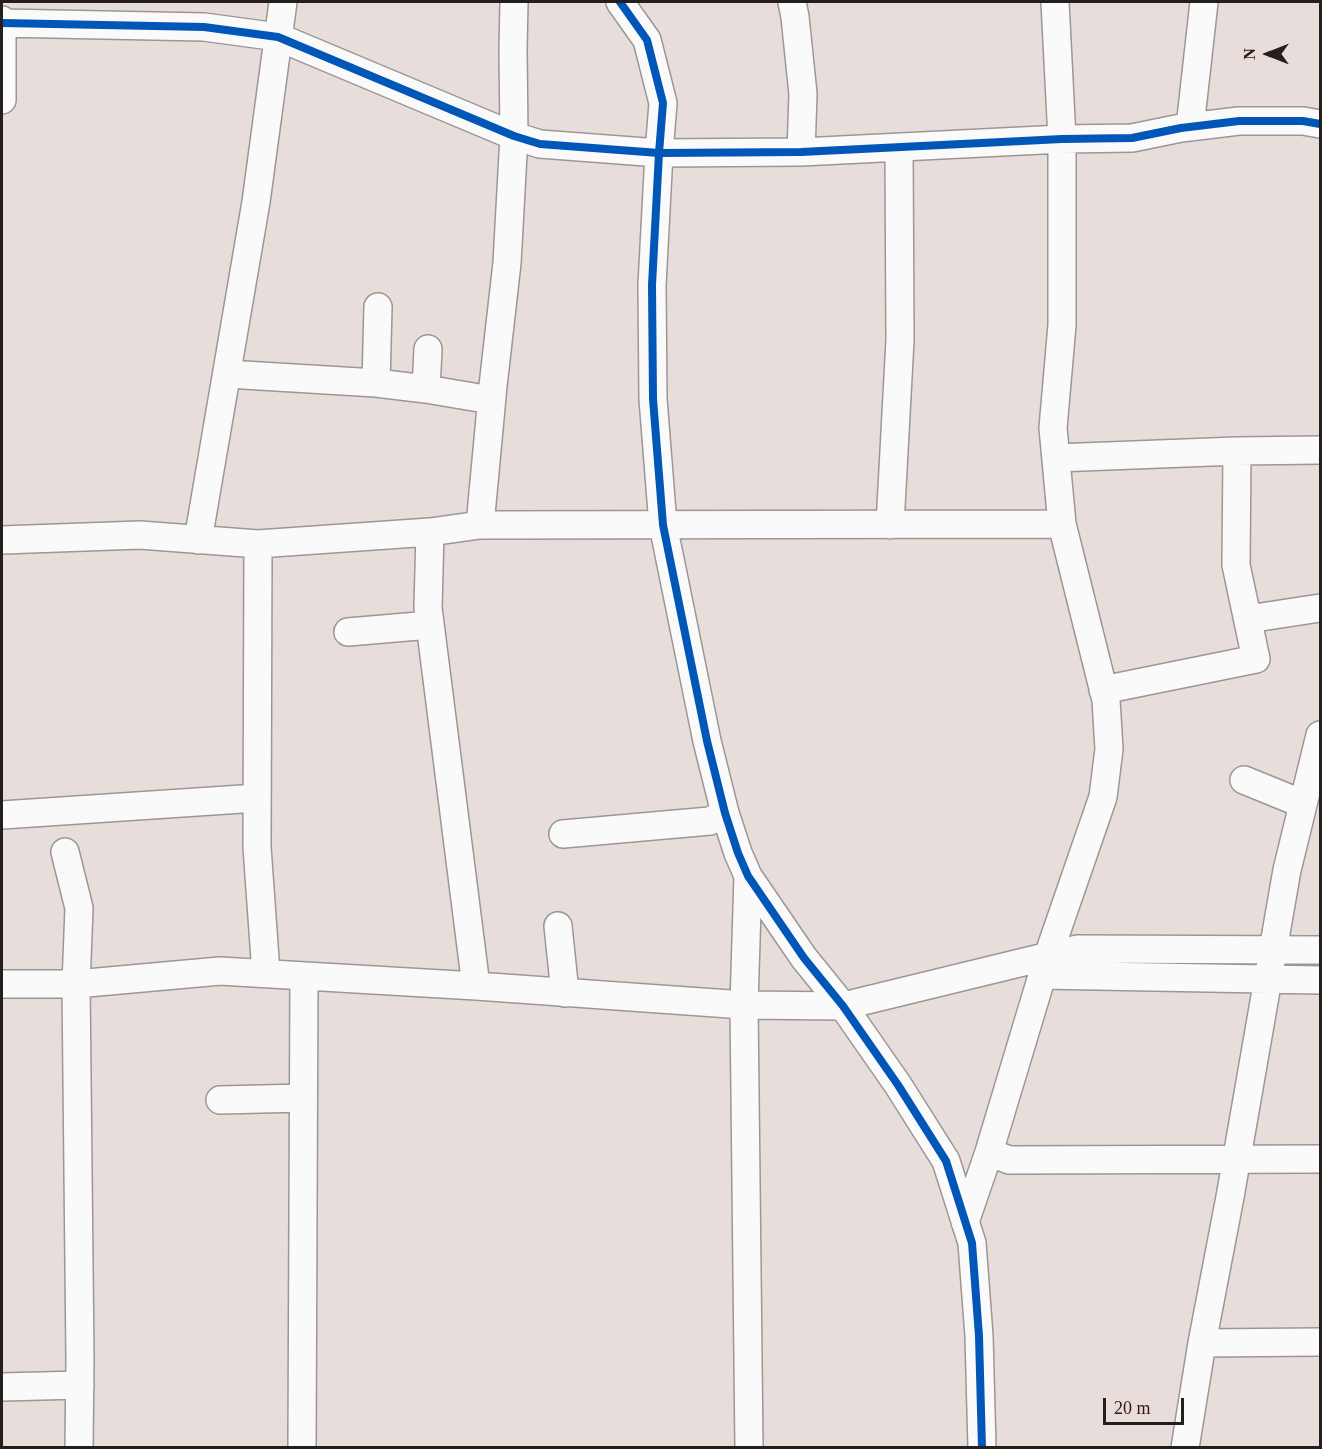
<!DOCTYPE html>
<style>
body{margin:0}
#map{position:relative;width:1322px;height:1449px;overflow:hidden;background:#e7dedb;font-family:Georgia,serif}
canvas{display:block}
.frame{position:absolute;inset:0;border:3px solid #241e1c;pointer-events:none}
.north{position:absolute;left:1238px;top:24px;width:60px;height:60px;-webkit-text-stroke:4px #eddad5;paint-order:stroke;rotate:270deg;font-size:16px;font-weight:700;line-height:24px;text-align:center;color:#241e1c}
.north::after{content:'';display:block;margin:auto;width:21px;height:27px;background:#241e1c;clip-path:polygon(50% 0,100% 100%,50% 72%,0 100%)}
.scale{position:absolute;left:1103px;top:1398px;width:81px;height:27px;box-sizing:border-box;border:3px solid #241e1c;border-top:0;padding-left:8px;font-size:18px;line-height:21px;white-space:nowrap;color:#241e1c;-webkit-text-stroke:4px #eddad5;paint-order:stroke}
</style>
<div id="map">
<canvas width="1322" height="1449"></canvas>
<div class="frame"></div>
<div class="north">N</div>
<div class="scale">20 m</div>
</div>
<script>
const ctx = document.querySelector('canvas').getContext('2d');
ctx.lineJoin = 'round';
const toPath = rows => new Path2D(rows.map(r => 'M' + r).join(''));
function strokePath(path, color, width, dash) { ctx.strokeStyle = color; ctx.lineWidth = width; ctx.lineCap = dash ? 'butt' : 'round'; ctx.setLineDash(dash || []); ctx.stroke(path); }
const minor = toPath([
 [620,2,647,40,663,103,659,153,652,285,653,399,663,525,707,741,725,813,738,853,748,876,804,958,843,1006,898,1085,946,1161,972,1243,979,1336,982,1448],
 [792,2,795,17,803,94,801,152],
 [2,20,2,100],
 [2,23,204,27,278,37,514,136,540,144,659,153,801,152,1062,139,1132,138,1181,128,1239,121,1303,121,1320,124],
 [1190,127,1204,2],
 [227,374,376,383,426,389,491,400],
 [376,383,378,307],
 [426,389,428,349],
 [1056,458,1237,451,1320,450],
 [480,525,493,386,507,263,514,136,513,50,514,2],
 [890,525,900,340,899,148],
 [430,532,428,608,476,986],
 [2,540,140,535,258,544,430,532,480,525,1062,524],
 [198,540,256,202,283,2],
 [258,544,257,847,266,973],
 [1248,619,1320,608],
 [348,632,430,625],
 [1103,690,1256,659,1236,565,1237,451],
 [1244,780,1303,804],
 [2,815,257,798],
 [563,834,710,821,725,813],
 [65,852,79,908,76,984,80,1359,79,1448],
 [748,876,744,1005,749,1448],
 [558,926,565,993],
 [1042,975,1320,980],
 [2,984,76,984,220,971,476,986,744,1005,843,1006,1077,949,1320,950],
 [220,1100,303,1098],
 [989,1152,1048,956,1103,797,1109,749,1106,700,1062,524,1053,428,1062,325,1062,139,1055,2],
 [965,1222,989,1152,1009,1160,1320,1159],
 [1202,1343,1320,1342],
 [2,1387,80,1385],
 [302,1448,304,976],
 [1185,1448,1202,1343,1230,1197,1287,870,1320,735]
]);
strokePath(minor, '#9d9694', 30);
strokePath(minor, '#fbfafa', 27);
strokePath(toPath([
 [620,2,647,40,663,103,659,153,652,285,653,399,663,525,707,741,725,813,738,853,748,876,804,958,843,1006,898,1085,946,1161,972,1243,979,1336,982,1448],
 [2,23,204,27,278,37,514,136,540,144,659,153,801,152,1062,139,1132,138,1181,128,1239,121,1303,121,1320,124]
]), '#0057b8', 8);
</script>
